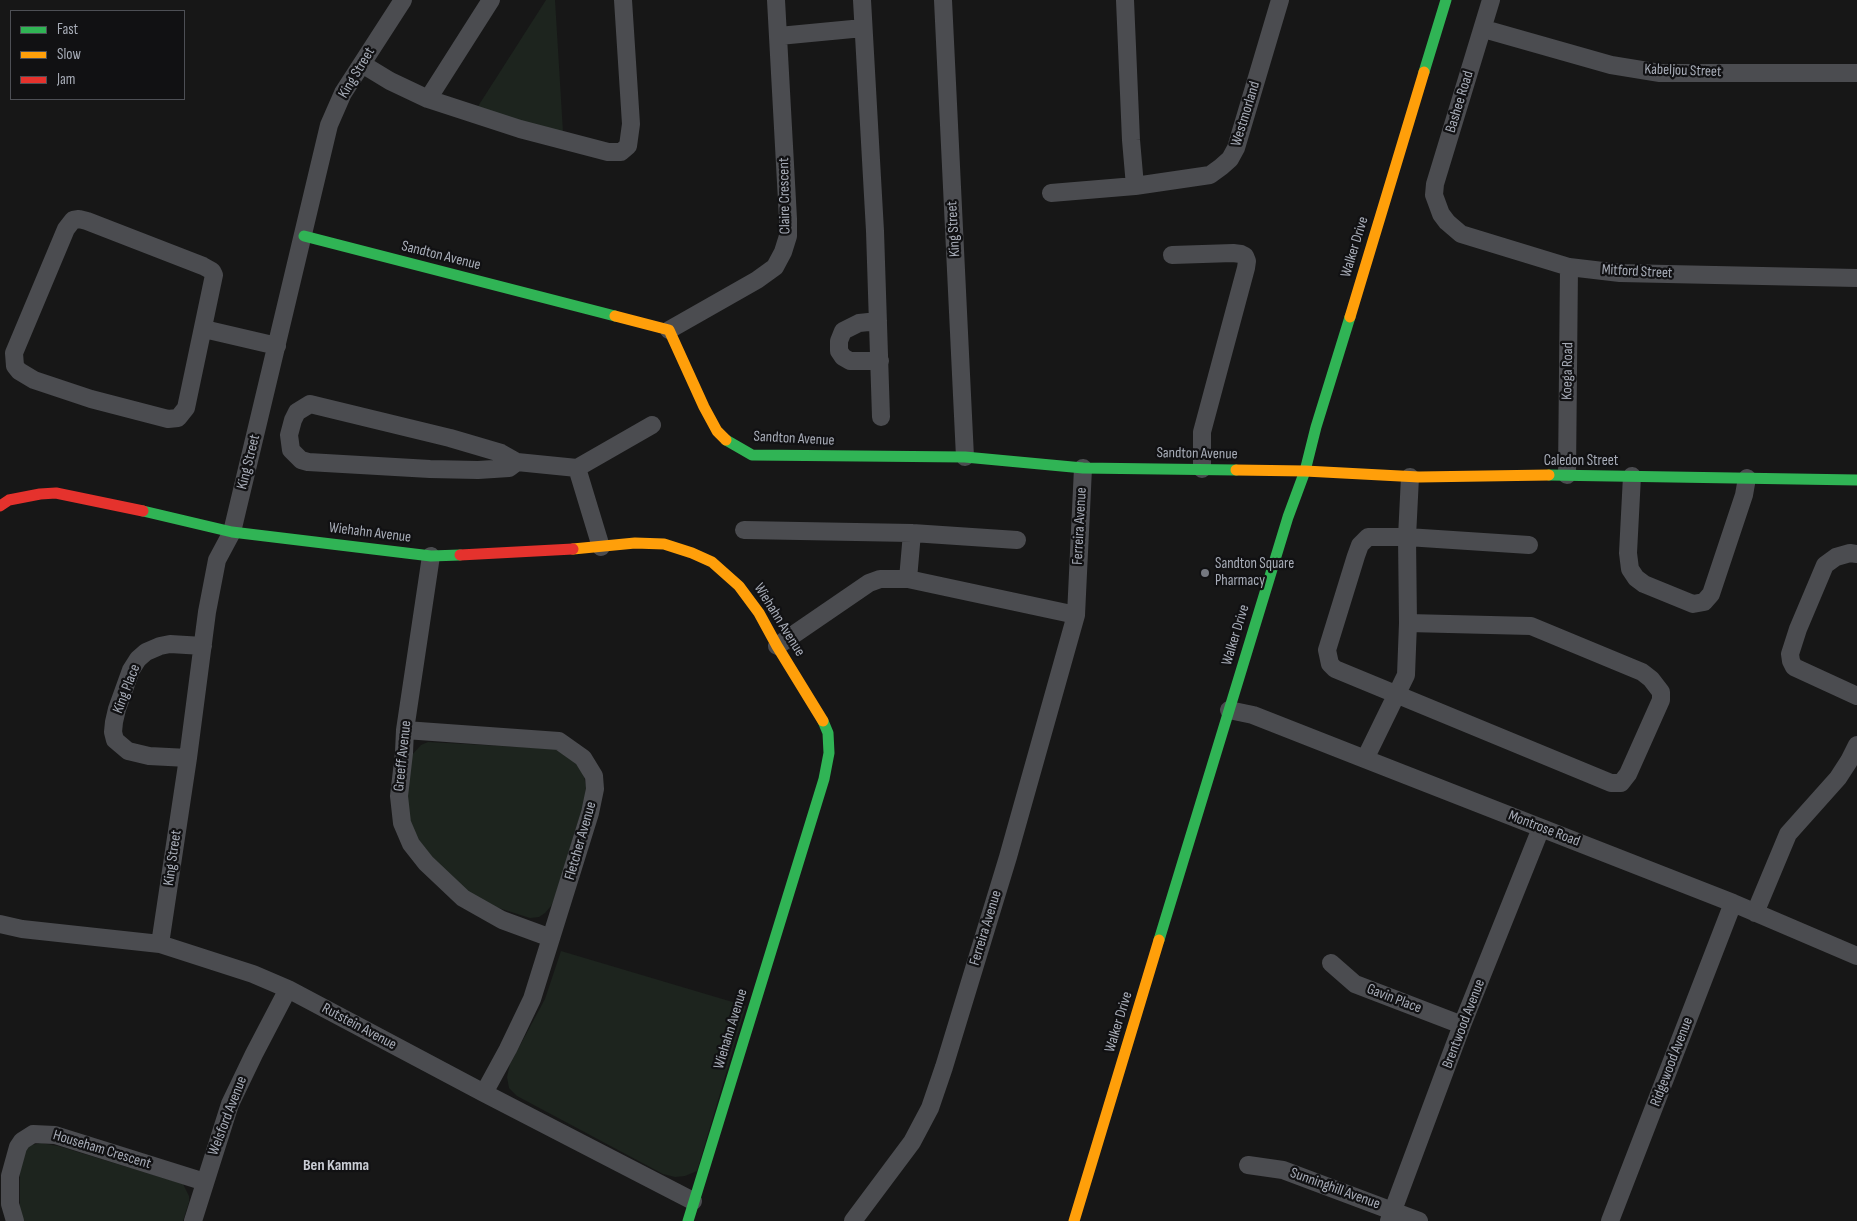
<!DOCTYPE html>
<style>
body{margin:0}
#map{position:relative;width:1857px;height:1221px;overflow:hidden;background:#171717;font-family:"Sofia Sans Condensed",sans-serif}
canvas{display:block}
.legend{position:absolute;left:10px;top:10px;width:175px;height:90px;box-sizing:border-box;background:#111113;border:1px solid #4d4f55;margin:0;padding:6px 9px;list-style:none;font-size:15px;color:#a8adb8}
.legend li{display:flex;align-items:center;gap:10px;height:25px}
.legend b{width:25px;border:1px solid #4d4f55}
</style>
<div id="map">
<canvas width="1857" height="1221"></canvas>
<ul class="legend">
<li><b style="height:6px;background:#30b455"></b>Fast</li>
<li><b style="height:6px;background:#ff9f0a"></b>Slow</li>
<li><b style="height:6px;background:#e5322d"></b>Jam</li>
</ul>
</div>
<script>
const ctx = document.querySelector('canvas').getContext('2d');
ctx.lineJoin = 'round';
function fillPath(path, color) { ctx.fillStyle = color; ctx.fill(path, 'evenodd'); }
const toPath = rows => new Path2D(rows.map(r => 'M' + r).join(''));
function strokePath(path, color, width, dash) { ctx.strokeStyle = color; ctx.lineWidth = width; ctx.lineCap = dash ? 'butt' : 'round'; ctx.setLineDash(dash || []); ctx.stroke(path); }
function label(font, color, halo, rows, align = 'center') {
  ctx.font = font + ' "Sofia Sans Condensed",sans-serif'; ctx.lineWidth = 4.5; ctx.setLineDash([]); ctx.textBaseline = 'middle'; ctx.strokeStyle = halo; ctx.fillStyle = color; for (const [text, x, y, turn = 0] of rows) {
    ctx.save(); ctx.translate(x, y); ctx.rotate((+turn || 0) * Math.PI / 180); ctx.textAlign = isNaN(turn) ? turn : align; if (halo) ctx.strokeText(text, 0, 0); ctx.fillText(text, 0, 0); ctx.restore();
  }
}
fillPath(toPath([
 [546,0,555,0,563,132,475,111],
 [428,742,557,749,577,761,583,772,586,786,585,799,554,900,551,906,545,913,539,917,530,918,480,902,440,867,417,838,411,825,406,800,412,755,421,745],
 [561,951,746,1006,697,1171,685,1176,675,1177,663,1174,517,1096,509,1088,507,1077,510,1064,545,999],
 [41,1143,58,1146,183,1184,189,1196,189,1202,183,1221,22,1221,20,1211,20,1162,26,1149,32,1145]
]), '#1d241e');
strokePath(toPath([
 [862,0,875,231,881,417],
 [943,0,965,457],
 [1125,0,1131,140,1135,186],
 [1491,0,1435,184,1434,195,1441,214,1447,222,1461,234,1569,267,1620,273,1857,278],
 [1484,29,1611,65,1660,73,1857,73],
 [779,36,863,28],
 [362,64,390,81,428,99,520,129,608,152,621,152,628,146,631,124,623,0],
 [428,99,491,0],
 [1051,193,1135,186,1210,175,1221,167,1230,159,1236,148,1280,0],
 [79,219,87,221,203,266,212,271,214,275,186,408,178,418,168,419,91,399,34,380,19,371,15,366,14,353,66,229,73,220,79,219],
 [1172,255,1233,253,1241,254,1245,256,1247,261,1246,268,1202,432,1202,469],
 [878,321,859,323,843,331,839,341,839,351,843,357,850,361,880,361],
 [204,329,277,346],
 [669,330,757,280,775,267,783,252,788,236,788,219,776,0],
 [517,462,509,468,478,470,430,469,308,462,301,460,291,450,289,435,293,420,297,412,310,404,450,438,501,453,517,462,577,468],
 [1567,475,1569,267],
 [1632,476,1628,553,1630,569,1636,578,1644,584,1693,604,1704,602,1711,594,1744,495,1747,478],
 [744,530,912,533,1017,540],
 [601,547,577,468,652,425],
 [1857,554,1850,553,1836,557,1825,565,1798,629,1790,654,1791,661,1794,667,1857,696],
 [431,556,405,730,404,753,399,796,402,823,411,844,426,863,463,898,502,920,551,938],
 [908,579,912,533],
 [1408,623,1531,626,1642,672,1651,679,1661,692,1661,700,1628,774,1621,783,1611,783,1582,771,1335,669,1330,664,1327,650,1356,556,1360,545,1368,537,1407,537,1529,545],
 [777,646,869,583,880,579,908,579,1076,615],
 [1229,710,1253,715,1365,759,1733,903,1857,956],
 [405,730,559,741,583,758,594,776,595,789,590,813,532,999,508,1049,484,1093],
 [188,758,149,756,128,751,115,740,113,732,114,722,117,709,131,670,138,659,146,652,160,646,170,644,203,646],
 [1365,759,1406,675,1408,623,1407,537,1410,477],
 [1755,913,1788,834,1838,778,1849,761,1857,745],
 [0,924,22,929,160,944,253,974,288,989,484,1093,693,1201],
 [160,944,188,758,207,612,217,560,232,532,329,125,343,93,403,0],
 [1331,963,1355,984,1462,1025],
 [1248,1165,1283,1170,1419,1221],
 [15,1221,10,1204,10,1176,18,1147,22,1141,33,1134,55,1135,205,1182],
 [193,1221,230,1104,254,1054,288,989],
 [853,1221,912,1142,930,1108,944,1067,1008,857,1076,615,1083,468],
 [1389,1221,1462,1025,1541,828],
 [1610,1221,1733,903]
]), '#4b4c50', 18);
strokePath(toPath([
 [1424,72,1446,0],
 [304,236,615,316],
 [726,440,752,455,965,457,1083,468,1236,470],
 [1549,475,1857,480],
 [143,511,232,532,431,556,460,555],
 [1159,940,1288,517,1305,471,1316,427,1350,317],
 [688,1221,824,779,829,753,828,733,823,721]
]), '#30b455', 11);
strokePath(toPath([
 [615,316,669,330,704,407,717,431,726,440],
 [1350,317,1424,72],
 [1236,470,1305,471,1419,477,1549,475],
 [573,549,635,543,664,544,692,553,712,562,739,586,759,613,777,646,823,721],
 [1074,1221,1159,940]
]), '#ff9f0a', 11);
strokePath(toPath([
 [0,506,9,500,40,494,56,493,143,511],
 [460,555,573,549]
]), '#e5322d', 11);
for (const [x, y, r, color] of [
 [1205,573,5,"#757880"]
]) { const dot = new Path2D(); dot.arc(x, y, r, 0, 2 * Math.PI); ctx.fillStyle = color; ctx.fill(dot); strokePath(dot, '#111113', 2); }
label('15px', '#a8adb8', '#111113', [
 ["Kabeljou Street",1683,71,2],
 ["King Street",357,73,-59],
 ["Bashee Road",1460,102,-73],
 ["Westmorland",1246,114,-73],
 ["Claire Crescent",785,196,-91],
 ["King Street",954,229,-93],
 ["Walker Drive",1355,247,-73],
 ["Sandton Avenue",441,256,14],
 ["Mitford Street",1637,272,3],
 ["Koega Road",1568,371,-89],
 ["Sandton Avenue",794,439,3],
 ["Sandton Avenue",1197,454,1],
 ["Caledon Street",1581,461],
 ["King Street",249,462,-76],
 ["Ferreira Avenue",1080,526,-87],
 ["Wiehahn Avenue",370,533,7],
 ["Wiehahn Avenue",779,620,58],
 ["Walker Drive",1236,635,-73],
 ["King Place",127,689,-69],
 ["Greeff Avenue",403,756,-84],
 ["Montrose Road",1544,829,21],
 ["Fletcher Avenue",581,841,-74],
 ["King Street",173,858,-82],
 ["Ferreira Avenue",986,928,-73],
 ["Gavin Place",1394,999,21],
 ["Walker Drive",1119,1022,-73],
 ["Brentwood Avenue",1464,1024,-69],
 ["Rutstein Avenue",359,1027,28],
 ["Wiehahn Avenue",731,1029,-73],
 ["Ridgewood Avenue",1672,1062,-69],
 ["Welsford Avenue",228,1116,-69],
 ["Househam Crescent",102,1150,17],
 ["Sunninghill Avenue",1335,1189,20]
]);
label('15px', '#a8adb8', '#111113', [
 ["Sandton Square",1215,564],
 ["Pharmacy",1215,581]
], 'left');
label('bold 16px', '#c9ccd4', '#111113', [
 ["Ben Kamma",336,1166]
]);
</script>
